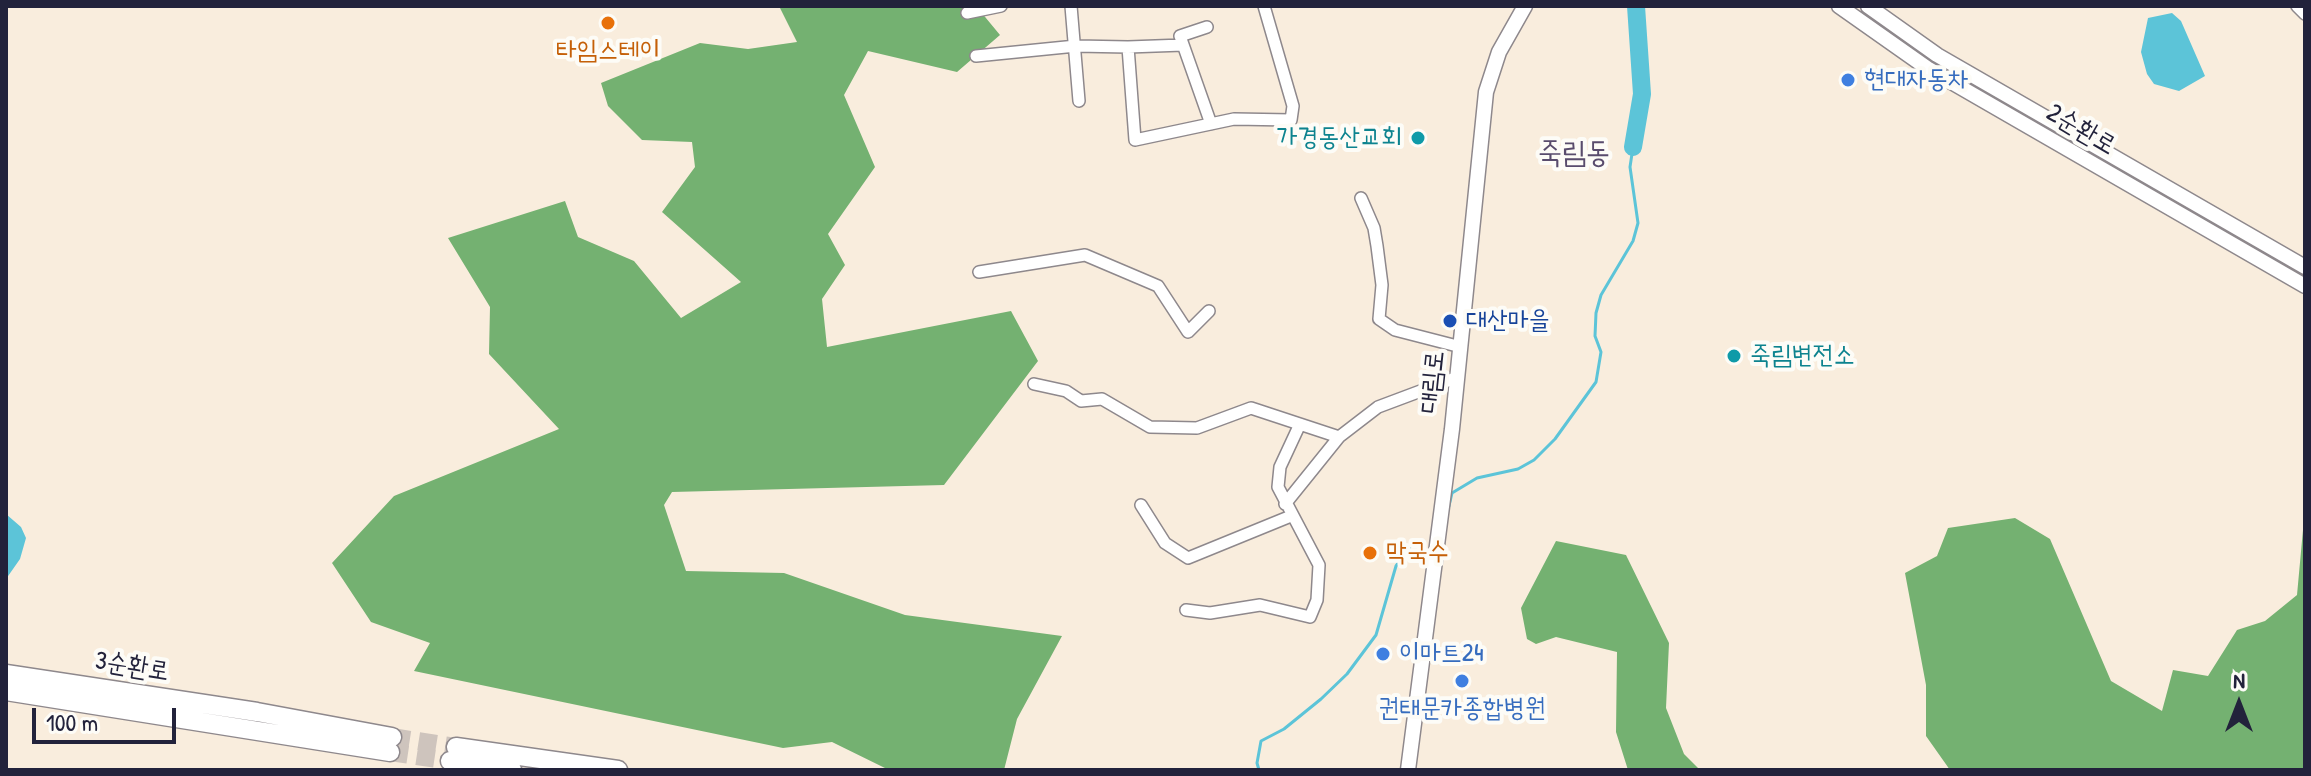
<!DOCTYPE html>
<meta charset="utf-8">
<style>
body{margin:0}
#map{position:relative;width:2311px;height:776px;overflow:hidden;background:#f9eddd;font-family:"Patrick Hand",sans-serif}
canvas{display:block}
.frame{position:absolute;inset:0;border:8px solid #22223b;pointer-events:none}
.north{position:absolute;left:2199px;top:664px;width:80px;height:80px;-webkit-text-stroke:6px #fdfcf7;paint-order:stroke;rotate:0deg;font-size:22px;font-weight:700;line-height:32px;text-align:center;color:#22223b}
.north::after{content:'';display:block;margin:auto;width:28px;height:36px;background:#22223b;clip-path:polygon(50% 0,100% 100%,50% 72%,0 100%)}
.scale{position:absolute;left:32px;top:708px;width:144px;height:36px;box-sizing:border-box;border:4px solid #22223b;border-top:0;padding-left:10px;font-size:24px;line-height:28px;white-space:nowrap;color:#22223b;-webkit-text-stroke:6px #fdfcf7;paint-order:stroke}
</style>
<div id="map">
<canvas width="2311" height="776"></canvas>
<div class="frame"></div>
<div class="north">N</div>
<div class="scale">100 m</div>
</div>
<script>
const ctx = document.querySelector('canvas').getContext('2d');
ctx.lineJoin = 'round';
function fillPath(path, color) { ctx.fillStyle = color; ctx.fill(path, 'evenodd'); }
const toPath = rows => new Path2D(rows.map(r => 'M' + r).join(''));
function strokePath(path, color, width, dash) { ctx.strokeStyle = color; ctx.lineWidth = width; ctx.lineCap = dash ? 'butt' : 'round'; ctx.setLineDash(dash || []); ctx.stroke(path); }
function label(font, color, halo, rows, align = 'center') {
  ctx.font = font + ' "Patrick Hand","Poor Story",sans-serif'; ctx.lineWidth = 8; ctx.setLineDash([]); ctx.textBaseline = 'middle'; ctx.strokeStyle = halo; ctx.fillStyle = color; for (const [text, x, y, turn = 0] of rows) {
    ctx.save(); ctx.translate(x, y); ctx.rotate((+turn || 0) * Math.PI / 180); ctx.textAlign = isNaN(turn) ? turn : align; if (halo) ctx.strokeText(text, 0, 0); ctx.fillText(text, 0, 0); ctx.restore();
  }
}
fillPath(toPath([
 [779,6,976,6,1000,35,957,72,868,51,844,95,875,167,828,234,845,265,822,299,827,347,1011,311,1038,361,944,485,672,492,664,505,686,571,784,573,905,615,1062,636,1017,719,1004,770,889,770,832,742,783,748,414,671,430,643,371,622,332,563,394,496,559,429,489,354,490,307,448,238,565,201,578,237,634,261,681,318,741,282,662,212,695,167,692,142,642,140,608,106,601,83,700,43,748,49,797,42],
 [2305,508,2305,770,1950,770,1926,736,1926,685,1905,573,1937,556,1948,528,2015,518,2050,539,2111,681,2162,711,2173,670,2208,676,2237,630,2265,621,2297,595],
 [1556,541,1626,555,1669,643,1666,708,1684,754,1700,770,1628,770,1616,732,1617,652,1556,637,1536,644,1527,639,1521,608]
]), '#74b171');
fillPath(toPath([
 [2172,13,2181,21,2205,76,2179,91,2154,84,2147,74,2141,52,2148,18],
 [6,514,21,527,26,538,20,559,6,579]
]), '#5cc4d8');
strokePath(toPath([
 [1449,506,1452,493,1477,478,1518,469,1534,460,1555,439,1596,382,1601,352,1595,336,1596,313,1601,295,1633,241,1638,223,1630,167,1633,147],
 [1259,770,1257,763,1261,741,1284,729,1321,699,1347,674,1376,635,1396,566,1415,540]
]), '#5cc4d8', 3);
strokePath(toPath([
 [1633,147,1642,94,1636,6]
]), '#5cc4d8', 18);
strokePath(toPath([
 [392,737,456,747],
 [390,752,450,761]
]), '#cec4bd', 18, [18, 9]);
const minor = toPath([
 [1071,6,1079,101],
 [2297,6,2305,14],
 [967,13,1001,6],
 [1207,27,1180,36,1211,124],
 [1128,47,1183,45],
 [976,56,1076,46,1128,47,1135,140,1234,119,1291,120,1293,106,1264,6],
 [1361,198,1374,228,1377,246,1382,285,1379,319,1395,330,1461,347],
 [979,272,1085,255,1158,286,1188,332,1209,311],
 [1034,384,1066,391,1081,401,1102,399,1150,427,1197,428,1251,408,1339,437,1378,407,1458,377],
 [1285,504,1339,437],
 [1141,505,1165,543,1188,558,1291,516],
 [1186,610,1210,613,1260,605,1310,617,1317,600,1319,565,1278,487,1280,467,1300,424]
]);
const tertiary = toPath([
 [1839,6,1927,68,2305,286],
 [1868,6,1937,55,2305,267],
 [1408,770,1452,429,1486,92,1499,52,1525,6]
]);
const trunk = toPath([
 [6,674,257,712,392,737],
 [6,691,390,752],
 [456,747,618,770],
 [450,761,512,770]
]);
strokePath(minor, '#8e888c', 14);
strokePath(tertiary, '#8e888c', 17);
strokePath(trunk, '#8e888c', 21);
strokePath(minor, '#fff', 11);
strokePath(tertiary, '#fff', 14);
strokePath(trunk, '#fff', 18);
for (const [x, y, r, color] of [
 [608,23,8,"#e8710a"],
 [1848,80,8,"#3f7fe0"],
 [1418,138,8,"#0f9aa8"],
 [1450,321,8,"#1a4fb4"],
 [1734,356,8,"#0f9aa8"],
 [1370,553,8,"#e8710a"],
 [1383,654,8,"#3f7fe0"],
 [1462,681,8,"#3f7fe0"]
]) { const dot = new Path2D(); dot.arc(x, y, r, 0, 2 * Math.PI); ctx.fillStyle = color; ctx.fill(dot); strokePath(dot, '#fdfcf7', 3); }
label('26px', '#c56008', '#fdfcf7', [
 ["타임스테이",608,51],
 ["막국수",1386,553,"left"]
]);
label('26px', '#366cbe', '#fdfcf7', [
 ["현대자동차",1864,80],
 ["이마트24",1399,654],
 ["권태문카종합병원",1462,709,"center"]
], 'left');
label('26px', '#22223b', '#fdfcf7', [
 ["2순환로",2081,130,30],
 ["대림로",1433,382,-84],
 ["3순환로",132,667,9]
]);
label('26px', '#0d838f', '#fdfcf7', [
 ["가경동산교회",1402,138],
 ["죽림변전소",1750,356,"left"]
], 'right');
label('26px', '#164399', '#fdfcf7', [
 ["대산마을",1466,321]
], 'left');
label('30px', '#594c6d', '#fdfcf7', [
 ["죽림동",1574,154]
]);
</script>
